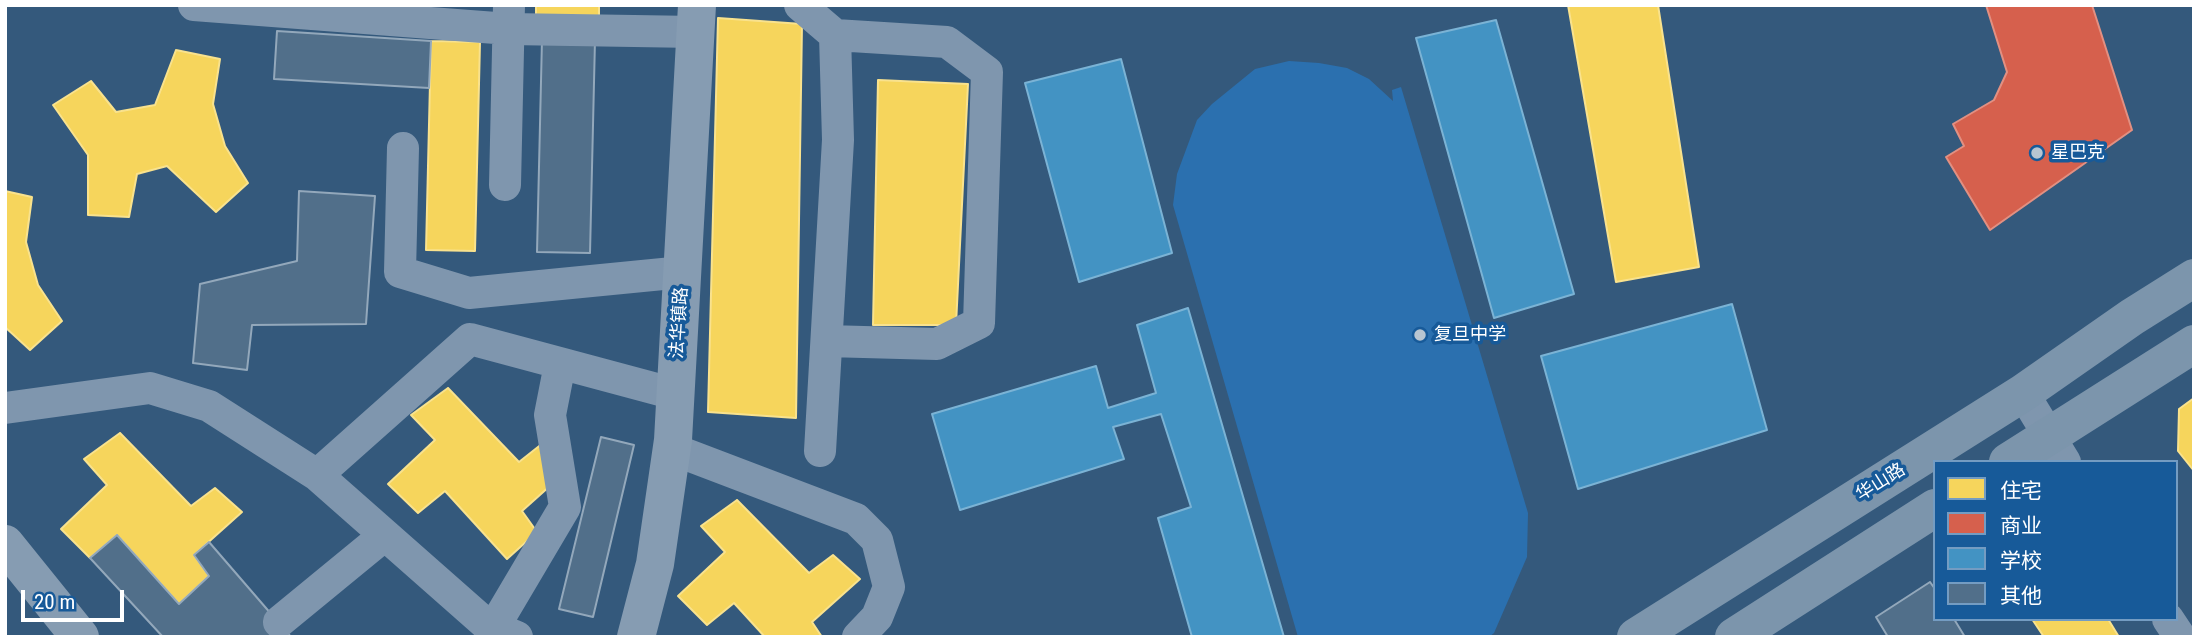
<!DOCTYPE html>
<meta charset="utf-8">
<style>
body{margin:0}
#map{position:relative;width:2199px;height:642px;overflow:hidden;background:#34597c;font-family:"Roboto Condensed","Noto Sans SC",sans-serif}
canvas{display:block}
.frame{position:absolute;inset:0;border:7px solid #fff;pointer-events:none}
.legend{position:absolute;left:1933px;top:460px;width:245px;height:161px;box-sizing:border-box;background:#175a99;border:2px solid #749cc2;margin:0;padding:9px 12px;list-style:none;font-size:21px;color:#fff}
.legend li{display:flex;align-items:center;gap:14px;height:35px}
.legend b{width:35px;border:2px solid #749cc2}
.scale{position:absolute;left:21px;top:590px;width:103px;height:32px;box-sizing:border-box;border:4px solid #fff;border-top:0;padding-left:9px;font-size:21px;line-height:24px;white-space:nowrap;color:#fff;-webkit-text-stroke:5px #175a99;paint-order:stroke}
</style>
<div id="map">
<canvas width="2199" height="642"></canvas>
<div class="frame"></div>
<ul class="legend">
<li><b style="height:19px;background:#f6d55c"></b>住宅</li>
<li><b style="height:19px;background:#d6604d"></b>商业</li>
<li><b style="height:19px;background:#4393c3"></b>学校</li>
<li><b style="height:19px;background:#516f8a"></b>其他</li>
</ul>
<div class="scale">20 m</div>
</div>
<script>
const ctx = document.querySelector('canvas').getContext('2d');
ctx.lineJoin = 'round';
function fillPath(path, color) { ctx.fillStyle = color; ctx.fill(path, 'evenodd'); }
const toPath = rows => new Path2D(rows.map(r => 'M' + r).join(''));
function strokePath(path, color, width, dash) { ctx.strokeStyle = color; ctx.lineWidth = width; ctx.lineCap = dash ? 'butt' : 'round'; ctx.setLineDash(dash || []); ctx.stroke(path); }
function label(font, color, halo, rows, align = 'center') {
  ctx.font = font + ' "Roboto Condensed","Noto Sans SC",sans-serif'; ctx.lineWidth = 7; ctx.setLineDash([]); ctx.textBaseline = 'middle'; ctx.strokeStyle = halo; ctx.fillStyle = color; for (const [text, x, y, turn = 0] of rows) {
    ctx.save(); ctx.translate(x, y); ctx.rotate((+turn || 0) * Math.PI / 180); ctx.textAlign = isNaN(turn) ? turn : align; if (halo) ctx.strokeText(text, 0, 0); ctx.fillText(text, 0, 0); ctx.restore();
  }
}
fillPath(toPath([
 [1289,61,1319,63,1347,68,1369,79,1393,101,1392,90,1401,87,1528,513,1527,557,1494,633,1489,637,1298,637,1173,205,1177,174,1197,120,1212,104,1255,69]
]), '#2b70af');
const homes = toPath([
 [536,5,599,5,599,16,536,15,536,5],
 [1568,5,1658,5,1699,267,1616,282,1568,5],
 [718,18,802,24,796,418,708,412,718,18],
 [431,41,480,42,475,251,426,250,431,41],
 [176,50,220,59,213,104,225,146,248,183,216,212,167,166,137,174,129,217,88,215,88,155,53,105,91,81,116,112,155,105,176,50],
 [878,80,968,84,956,325,873,325,878,80],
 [5,191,32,197,26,242,38,285,62,321,30,350,5,327,5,191],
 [448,388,519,462,543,443,570,468,522,511,537,532,507,559,445,491,418,513,388,484,435,440,411,415,448,388],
 [2194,398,2194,471,2178,451,2179,409,2194,398],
 [120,433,191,506,215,488,242,512,194,555,209,576,179,604,117,535,90,558,61,529,107,485,84,459,120,433],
 [737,500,809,573,833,555,860,579,812,622,822,637,765,637,734,603,707,625,678,596,725,552,701,526,737,500],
 [2032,619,2108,619,2119,637,2044,637,2032,619]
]);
fillPath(homes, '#f6d55c');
strokePath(homes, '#f9e28d', 2);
const shops = toPath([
 [1986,5,2092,5,2132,130,1990,230,1946,157,1964,146,1953,124,1994,100,2007,72,1986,5]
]);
fillPath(shops, '#d6604d');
strokePath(shops, '#e29082', 2);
const schools = toPath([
 [1496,20,1574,294,1494,318,1416,38,1496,20],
 [1121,59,1172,253,1079,282,1025,83,1121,59],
 [1732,304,1767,430,1578,489,1541,356,1732,304],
 [1188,308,1284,637,1192,637,1158,518,1191,507,1161,414,1113,427,1124,459,960,510,932,414,1096,366,1108,408,1156,393,1137,325,1188,308]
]);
fillPath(schools, '#4393c3');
strokePath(schools, '#7bb3d5', 2);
const building = toPath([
 [277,31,431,41,429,88,274,79,277,31],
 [542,39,595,40,590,253,537,252,542,39],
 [299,191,375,196,366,324,252,325,247,370,193,363,200,284,297,261,299,191],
 [601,437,634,445,593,617,559,609,601,437],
 [117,535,179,604,209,576,194,555,209,542,291,637,163,637,90,558,117,535],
 [1930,582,1935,589,1935,619,1954,619,1965,637,1888,637,1876,617,1930,582]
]);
fillPath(building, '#516f8a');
strokePath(building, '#93a8bb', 2);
strokePath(toPath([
 [194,5,509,29,696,32],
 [800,5,835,35,838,140,820,451],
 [403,148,400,272,469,293,683,272],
 [505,185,509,5],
 [827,341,937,344,979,323,987,72,947,42,835,35],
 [2023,393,2065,462],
 [5,408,150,388,209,406,317,475],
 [672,449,856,519,877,540,889,587,877,617,858,637],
 [2168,619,2180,637],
 [279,622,385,535],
 [494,627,565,507,550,415,560,364],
 [517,637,486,624,317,475,470,339,675,394]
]), '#7f96ae', 32);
strokePath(toPath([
 [5,544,80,637],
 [636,637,655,564,673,440,697,5]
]), '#869cb2', 38);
strokePath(toPath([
 [2008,462,2194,344],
 [1636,637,2023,393,2132,317,2194,278],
 [1734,637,1935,508]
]), '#7c95ac', 38);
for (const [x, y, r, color] of [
 [2037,153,7,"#b8c5d1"],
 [1420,335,7,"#b8c5d1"]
]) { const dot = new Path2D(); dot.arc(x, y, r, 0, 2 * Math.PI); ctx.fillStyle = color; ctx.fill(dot); strokePath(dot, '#175a99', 2.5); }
label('18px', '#fff', '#175a99', [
 ["星巴克",2051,153],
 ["复旦中学",1434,335]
], 'left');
label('18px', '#fff', '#175a99', [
 ["法华镇路",680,323,-86],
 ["华山路",1881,483,-32]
]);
</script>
